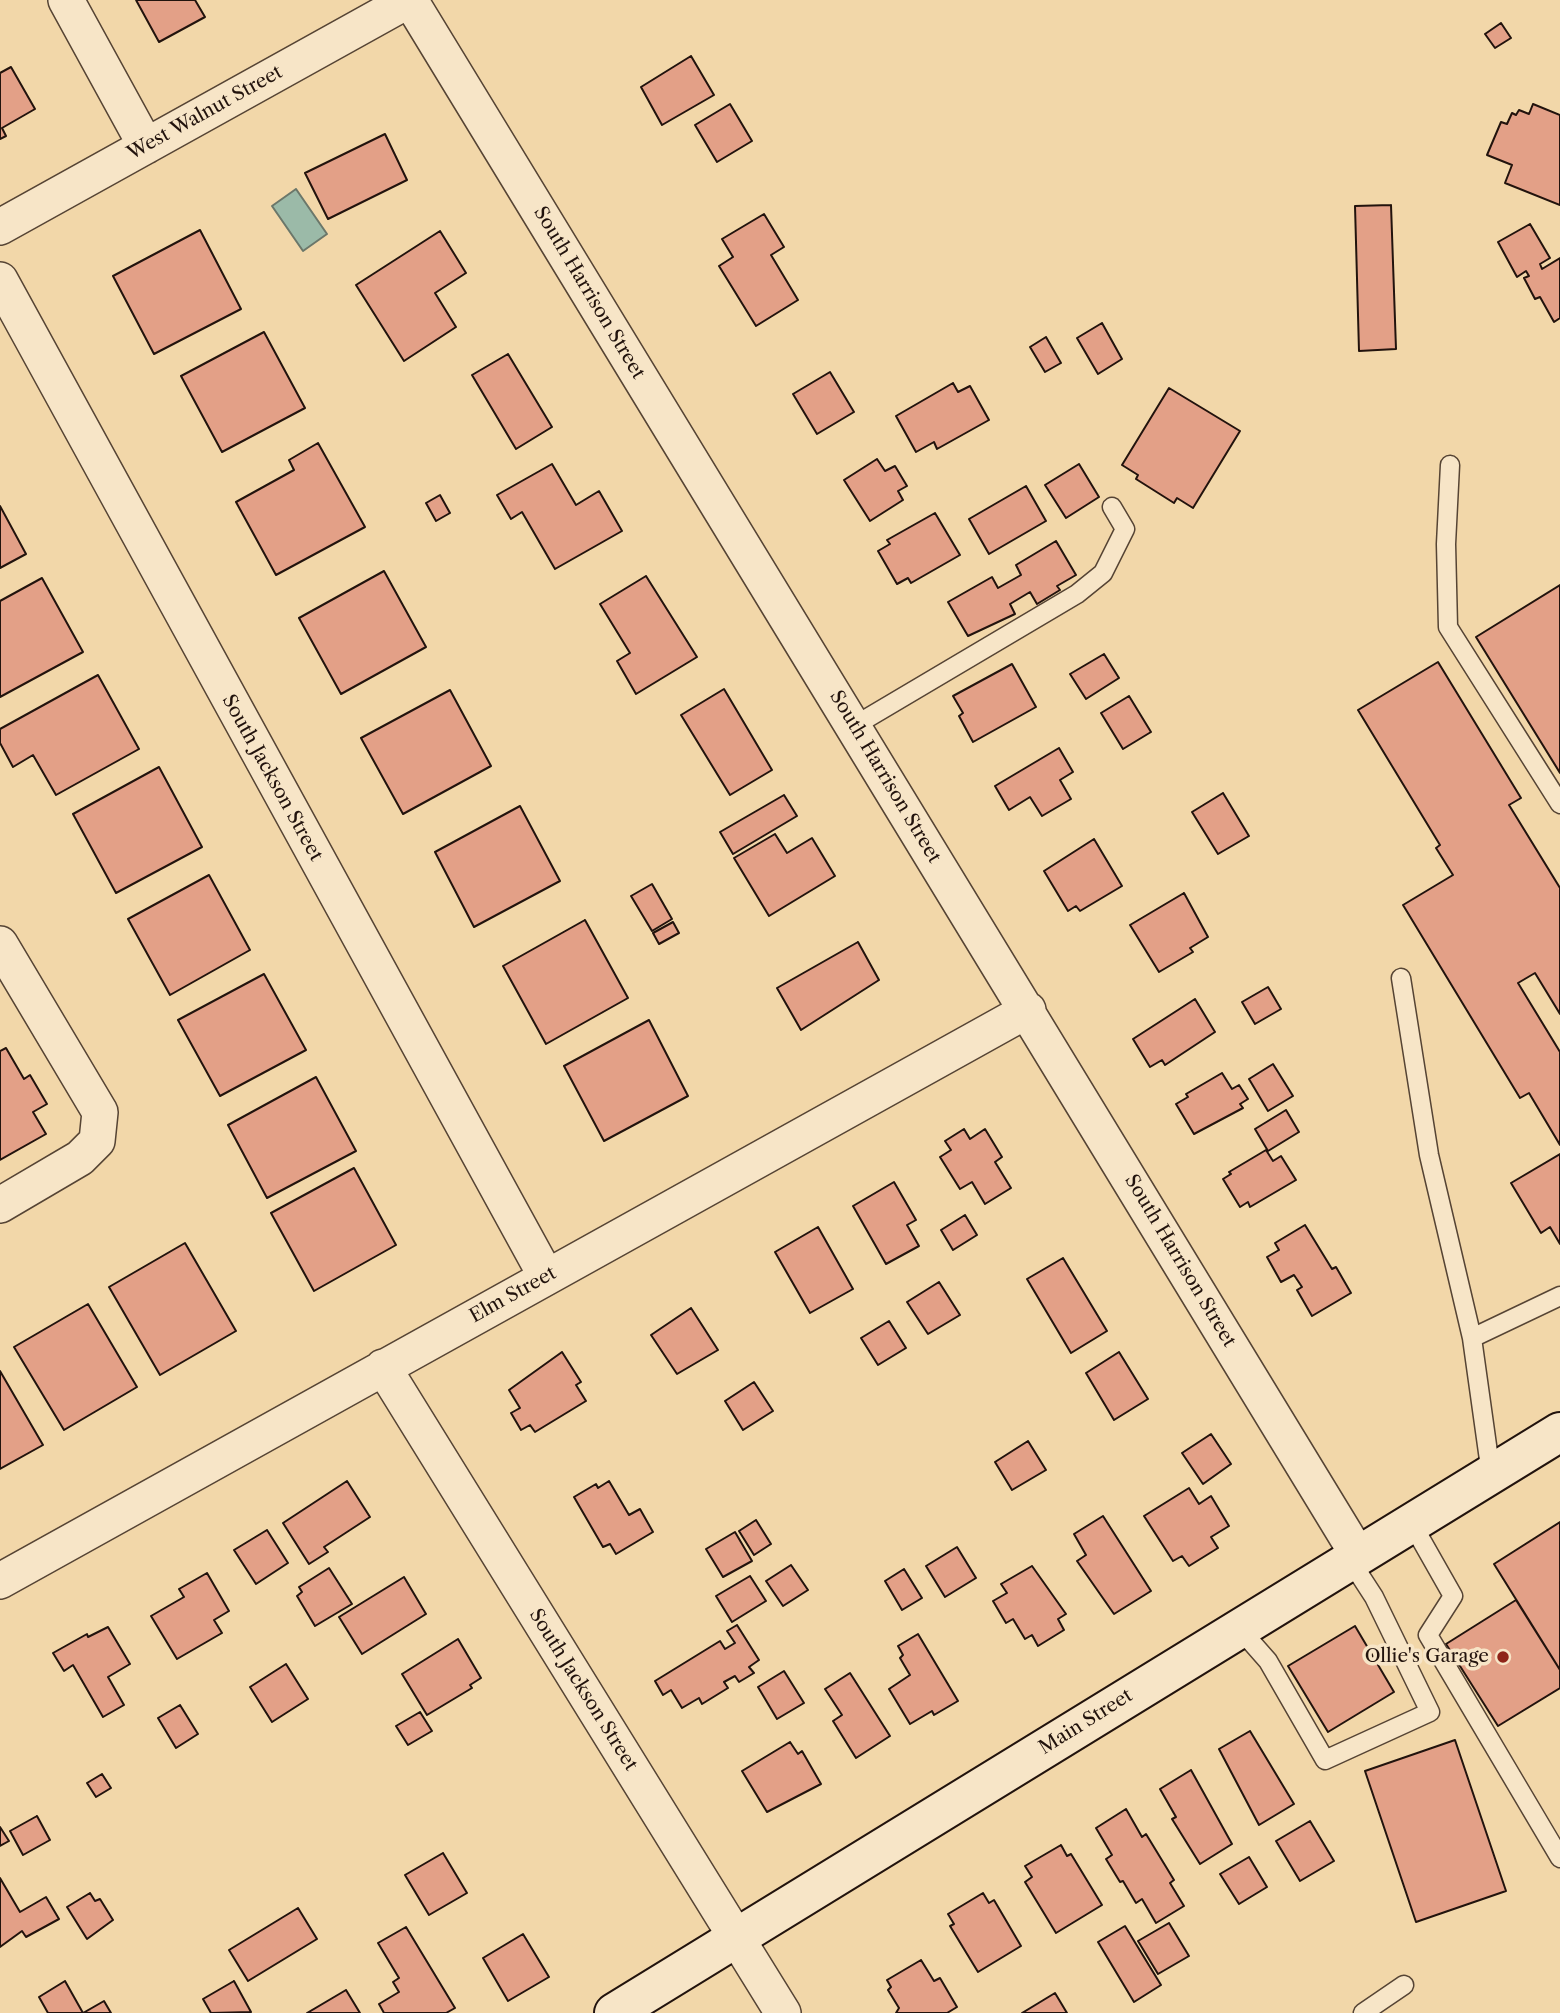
<!DOCTYPE html>
<style>
body{margin:0}
canvas{display:block;background:#f2d7a9}
</style>
<canvas width="1560" height="2013"></canvas>
<script>
const ctx = document.querySelector('canvas').getContext('2d');
ctx.lineJoin = 'round';
function fillPath(path, color) { ctx.fillStyle = color; ctx.fill(path, 'evenodd'); }
const toPath = rows => new Path2D(rows.map(r => 'M' + r).join(''));
function strokePath(path, color, width, dash) { ctx.strokeStyle = color; ctx.lineWidth = width; ctx.lineCap = dash ? 'butt' : 'round'; ctx.setLineDash(dash || []); ctx.stroke(path); }
function label(font, color, halo, rows, align = 'center') {
  ctx.font = font + ' "Libre Caslon Text",serif'; ctx.lineWidth = 7; ctx.setLineDash([]); ctx.textBaseline = 'middle'; ctx.strokeStyle = halo; ctx.fillStyle = color; for (const [text, x, y, turn = 0] of rows) {
    ctx.save(); ctx.translate(x, y); ctx.rotate((+turn || 0) * Math.PI / 180); ctx.textAlign = isNaN(turn) ? turn : align; if (halo) ctx.strokeText(text, 0, 0); ctx.fillText(text, 0, 0); ctx.restore();
  }
}
const water = toPath([
 [296,189,327,234,303,251,272,206,296,189]
]);
fillPath(water, '#9bbaa8');
strokePath(water, '#6b776a', 2);
const building = toPath([
 [136,0,195,0,205,17,159,42,136,0],
 [1501,23,1511,38,1495,48,1485,34,1501,23],
 [691,56,714,95,662,125,641,87,691,56],
 [11,67,35,109,2,128,6,136,0,139,0,73,11,67],
 [730,104,752,141,717,162,695,125,730,104],
 [1533,104,1560,115,1560,205,1505,183,1512,165,1487,155,1501,122,1507,124,1512,113,1516,115,1519,110,1529,114,1533,104],
 [385,134,407,180,328,219,305,173,385,134],
 [1391,205,1396,349,1359,351,1355,206,1391,205],
 [764,214,784,247,771,255,798,300,756,326,719,266,733,257,722,239,764,214],
 [1530,224,1550,258,1540,264,1542,269,1560,258,1560,318,1554,322,1540,297,1535,299,1524,278,1529,276,1526,271,1517,277,1498,242,1530,224],
 [200,230,241,309,154,354,113,276,200,230],
 [440,231,466,273,435,293,456,327,404,361,356,285,440,231],
 [1102,323,1122,359,1098,374,1077,338,1102,323],
 [264,332,305,408,222,452,181,376,264,332],
 [1046,337,1061,363,1045,372,1030,347,1046,337],
 [508,354,552,427,516,449,472,375,508,354],
 [830,372,854,412,817,434,793,394,830,372],
 [953,383,958,392,970,386,989,420,937,449,934,442,916,452,896,416,953,383],
 [1169,388,1240,431,1193,508,1177,498,1174,503,1136,479,1138,475,1122,465,1169,388],
 [318,443,365,527,276,575,236,502,294,470,289,460,318,443],
 [877,459,885,471,895,466,907,486,898,491,903,500,870,521,844,480,877,459],
 [552,464,576,505,599,491,622,531,555,569,522,512,511,519,497,495,552,464],
 [1079,464,1099,497,1066,518,1045,485,1079,464],
 [1026,486,1046,521,989,554,969,519,1026,486],
 [440,495,450,513,436,521,426,503,440,495],
 [0,506,26,554,0,568,0,506],
 [935,513,960,555,911,583,908,578,897,584,878,551,890,544,887,540,935,513],
 [1056,541,1076,575,1057,586,1060,590,1037,604,1030,592,1010,604,1015,614,968,636,948,602,992,577,998,588,1021,575,1016,565,1056,541],
 [384,571,426,647,341,694,299,618,384,571],
 [646,576,697,657,636,694,617,661,630,653,600,604,646,576],
 [42,578,83,652,0,697,0,601,42,578],
 [1560,585,1560,773,1476,637,1560,585],
 [1104,654,1119,678,1086,699,1070,674,1104,654],
 [1438,662,1521,798,1509,805,1560,888,1560,1014,1535,973,1518,983,1560,1052,1560,1145,1529,1093,1520,1098,1403,905,1453,875,1436,848,1440,845,1358,710,1438,662],
 [1012,664,1036,707,973,742,959,716,963,713,953,696,1012,664],
 [98,675,139,749,56,795,33,755,13,767,0,743,0,729,98,675],
 [724,689,772,770,730,795,681,715,724,689],
 [450,690,491,766,403,814,361,738,450,690],
 [1129,696,1151,732,1123,749,1101,713,1129,696],
 [1059,748,1073,772,1060,780,1071,799,1042,816,1030,797,1009,810,995,786,1059,748],
 [159,767,202,847,116,893,73,814,159,767],
 [1223,793,1249,836,1218,854,1192,812,1223,793],
 [784,795,797,816,733,854,720,832,784,795],
 [520,806,560,881,474,927,435,852,520,806],
 [775,834,787,853,812,838,835,876,769,916,734,858,775,834],
 [1094,839,1122,886,1080,911,1076,906,1068,911,1044,871,1094,839],
 [209,875,250,950,170,995,128,919,209,875],
 [652,884,672,919,652,931,631,896,652,884],
 [1184,893,1208,937,1190,948,1193,952,1159,972,1130,925,1184,893],
 [585,920,628,998,546,1044,503,966,585,920],
 [673,922,679,933,659,944,653,933,673,922],
 [858,942,879,980,801,1030,777,988,858,942],
 [264,974,306,1050,220,1096,178,1020,264,974],
 [1268,987,1281,1009,1255,1024,1242,1002,1268,987],
 [1195,999,1215,1032,1165,1065,1162,1060,1150,1067,1133,1039,1195,999],
 [649,1020,688,1096,604,1141,564,1066,649,1020],
 [6,1048,24,1079,30,1075,47,1104,33,1112,46,1134,0,1160,0,1051,6,1048],
 [1273,1064,1293,1096,1268,1111,1249,1079,1273,1064],
 [1222,1073,1232,1089,1239,1085,1248,1099,1240,1104,1243,1108,1194,1134,1176,1104,1188,1097,1186,1094,1222,1073],
 [316,1077,356,1151,267,1198,228,1125,316,1077],
 [1286,1110,1299,1132,1268,1151,1255,1129,1286,1110],
 [964,1129,970,1139,985,1129,1002,1157,995,1162,1011,1188,985,1204,972,1182,960,1189,940,1157,951,1150,945,1141,964,1129],
 [1266,1150,1273,1161,1281,1156,1296,1180,1250,1207,1248,1202,1240,1207,1223,1179,1231,1174,1229,1172,1266,1150],
 [1560,1154,1560,1244,1550,1227,1541,1233,1511,1183,1560,1154],
 [354,1168,396,1245,314,1291,271,1213,354,1168],
 [894,1182,916,1220,907,1225,919,1246,886,1264,853,1206,894,1182],
 [965,1215,977,1235,953,1250,941,1230,965,1215],
 [1305,1225,1332,1269,1336,1267,1351,1293,1312,1316,1297,1290,1302,1287,1294,1275,1281,1282,1267,1257,1279,1250,1275,1243,1305,1225],
 [818,1227,853,1289,810,1313,775,1252,818,1227],
 [185,1243,236,1331,160,1375,109,1287,185,1243],
 [1063,1258,1107,1331,1071,1353,1027,1279,1063,1258],
 [939,1282,960,1315,928,1334,907,1302,939,1282],
 [88,1304,137,1387,64,1430,14,1347,88,1304],
 [691,1308,718,1350,677,1374,651,1335,691,1308],
 [889,1321,906,1348,878,1365,861,1338,889,1321],
 [562,1352,581,1382,576,1385,586,1401,535,1432,530,1425,521,1430,511,1413,520,1408,509,1390,562,1352],
 [1119,1352,1148,1399,1114,1420,1086,1373,1119,1352],
 [0,1371,43,1445,0,1469,0,1371],
 [754,1382,773,1411,743,1430,725,1401,754,1382],
 [1211,1434,1231,1464,1203,1484,1182,1453,1211,1434],
 [1028,1441,1046,1470,1012,1490,995,1462,1028,1441],
 [347,1481,370,1517,324,1547,328,1552,309,1564,283,1523,347,1481],
 [609,1481,629,1515,640,1509,653,1532,616,1554,610,1544,603,1547,574,1497,596,1484,598,1488,609,1481],
 [1189,1488,1199,1504,1211,1496,1229,1526,1211,1537,1218,1548,1189,1566,1182,1556,1173,1561,1144,1516,1189,1488],
 [1103,1516,1151,1591,1114,1614,1077,1561,1086,1555,1074,1534,1103,1516],
 [756,1520,771,1544,754,1555,739,1531,756,1520],
 [1560,1522,1560,1670,1494,1564,1560,1522],
 [267,1530,288,1563,256,1584,234,1550,267,1530],
 [735,1532,752,1561,723,1577,706,1549,735,1532],
 [957,1547,976,1578,945,1597,926,1566,957,1547],
 [791,1565,808,1590,783,1606,766,1581,791,1565],
 [1032,1566,1066,1614,1058,1619,1064,1630,1038,1646,1032,1635,1025,1639,1013,1619,1006,1623,993,1601,1007,1593,1001,1584,1032,1566],
 [329,1568,352,1604,315,1626,297,1596,302,1592,299,1587,329,1568],
 [904,1569,922,1598,902,1610,885,1581,904,1569],
 [207,1573,229,1611,214,1620,222,1633,177,1659,151,1616,184,1597,179,1589,207,1573],
 [750,1576,766,1601,732,1622,716,1596,750,1576],
 [404,1577,426,1614,362,1654,339,1617,404,1577],
 [1516,1600,1560,1670,1560,1688,1498,1726,1446,1644,1516,1600],
 [737,1625,759,1660,749,1667,754,1673,739,1682,735,1676,724,1682,728,1688,702,1704,699,1698,682,1708,671,1690,663,1695,655,1681,720,1641,725,1649,735,1643,727,1631,737,1625],
 [1355,1626,1394,1692,1328,1732,1288,1666,1355,1626],
 [108,1627,130,1664,108,1677,124,1705,103,1717,73,1665,64,1671,53,1653,87,1634,88,1637,108,1627],
 [918,1634,958,1701,934,1715,932,1711,910,1724,889,1689,910,1675,900,1658,903,1655,898,1646,918,1634],
 [458,1639,481,1678,470,1685,472,1688,427,1715,402,1674,458,1639],
 [286,1664,308,1699,272,1722,250,1687,286,1664],
 [784,1671,804,1703,777,1719,758,1687,784,1671],
 [850,1673,890,1736,856,1758,833,1721,842,1715,825,1689,850,1673],
 [180,1705,198,1734,176,1748,158,1718,180,1705],
 [420,1712,432,1731,408,1745,396,1726,420,1712],
 [1250,1731,1294,1804,1259,1825,1219,1749,1250,1731],
 [1455,1740,1506,1891,1416,1922,1365,1771,1455,1740],
 [790,1742,798,1754,802,1751,821,1784,767,1812,742,1771,790,1742],
 [1191,1770,1232,1844,1200,1864,1172,1819,1176,1817,1160,1789,1191,1770],
 [102,1774,111,1788,96,1797,87,1783,102,1774],
 [1126,1809,1142,1837,1146,1834,1174,1880,1170,1883,1184,1906,1156,1923,1142,1899,1136,1903,1123,1881,1120,1882,1106,1859,1112,1855,1096,1828,1126,1809],
 [37,1816,50,1840,23,1855,10,1831,37,1816],
 [1310,1821,1334,1861,1300,1881,1276,1841,1310,1821],
 [0,1827,9,1841,0,1846,0,1827],
 [1061,1845,1067,1856,1071,1854,1102,1905,1056,1933,1025,1882,1032,1877,1025,1866,1061,1845],
 [443,1853,467,1893,429,1915,405,1875,443,1853],
 [1249,1857,1267,1887,1239,1904,1220,1874,1249,1857],
 [0,1878,20,1912,46,1897,59,1919,26,1937,22,1931,0,1947,0,1878],
 [90,1893,95,1901,100,1899,113,1920,87,1939,67,1907,90,1893],
 [983,1893,989,1903,994,1900,1021,1946,978,1972,950,1926,954,1924,948,1914,983,1893],
 [298,1908,317,1939,248,1981,229,1950,298,1908],
 [1169,1923,1189,1956,1158,1974,1138,1941,1169,1923],
 [1125,1926,1161,1985,1134,2002,1098,1942,1125,1926],
 [406,1927,455,2008,446,2013,384,2013,379,2004,399,1992,393,1982,399,1978,378,1943,406,1927],
 [523,1934,549,1977,508,2001,483,1958,523,1934],
 [921,1960,934,1981,940,1978,957,2007,947,2013,896,2013,899,2008,888,1990,891,1987,887,1980,921,1960],
 [65,1981,83,2013,104,2001,111,2013,48,2013,39,1997,65,1981],
 [234,1981,251,2012,211,2013,203,1999,234,1981],
 [346,1990,360,2013,307,2013,346,1990],
 [1055,1993,1067,2013,1022,2013,1055,1993]
]);
fillPath(building, '#e3a087');
strokePath(building, '#22130d', 2);
const service = toPath([
 [1450,465,1446,544,1448,627,1560,804],
 [854,726,1077,594,1103,573,1125,529,1112,507],
 [1401,978,1429,1155,1472,1338,1491,1474],
 [1472,1338,1560,1296],
 [1411,1522,1453,1596,1428,1635,1560,1858],
 [1239,1628,1268,1661,1325,1760,1430,1712,1374,1597,1350,1560],
 [1363,2013,1404,1985]
]);
const minor = toPath([
 [66,0,146,146],
 [410,0,1358,1555],
 [0,227,409,0],
 [0,280,546,1276],
 [0,944,100,1112,97,1141,80,1158,0,1205],
 [383,1367,783,2013],
 [0,1581,1028,1010]
]);
const secondary = toPath([
 [614,2013,1560,1432]
]);
strokePath(service, '#564434', 21);
strokePath(minor, '#564434', 38);
strokePath(secondary, '#22130d', 42);
strokePath(service, '#f7e5c7', 18);
strokePath(minor, '#f7e5c7', 35);
strokePath(secondary, '#f7e5c7', 38);
for (const [x, y, r, color] of [
 [1503,1657,7,"#8f2418"]
]) { const dot = new Path2D(); dot.arc(x, y, r, 0, 2 * Math.PI); ctx.fillStyle = color; ctx.fill(dot); strokePath(dot, '#f7e5c7', 2.5); }
label('19px', '#22130d', '#f7e5c7', [
 ["West Walnut Street",205,113,-29],
 ["South Harrison Street",589,293,59],
 ["South Harrison Street",885,777,59],
 ["South Jackson Street",272,778,61],
 ["South Harrison Street",1180,1261,59],
 ["Elm Street",513,1295,-29],
 ["South Jackson Street",583,1690,58],
 ["Main Street",1086,1722,-32]
]);
label('19px', '#22130d', '#f7e5c7', [
 ["Ollie's Garage",1489,1657]
], 'right');
</script>
